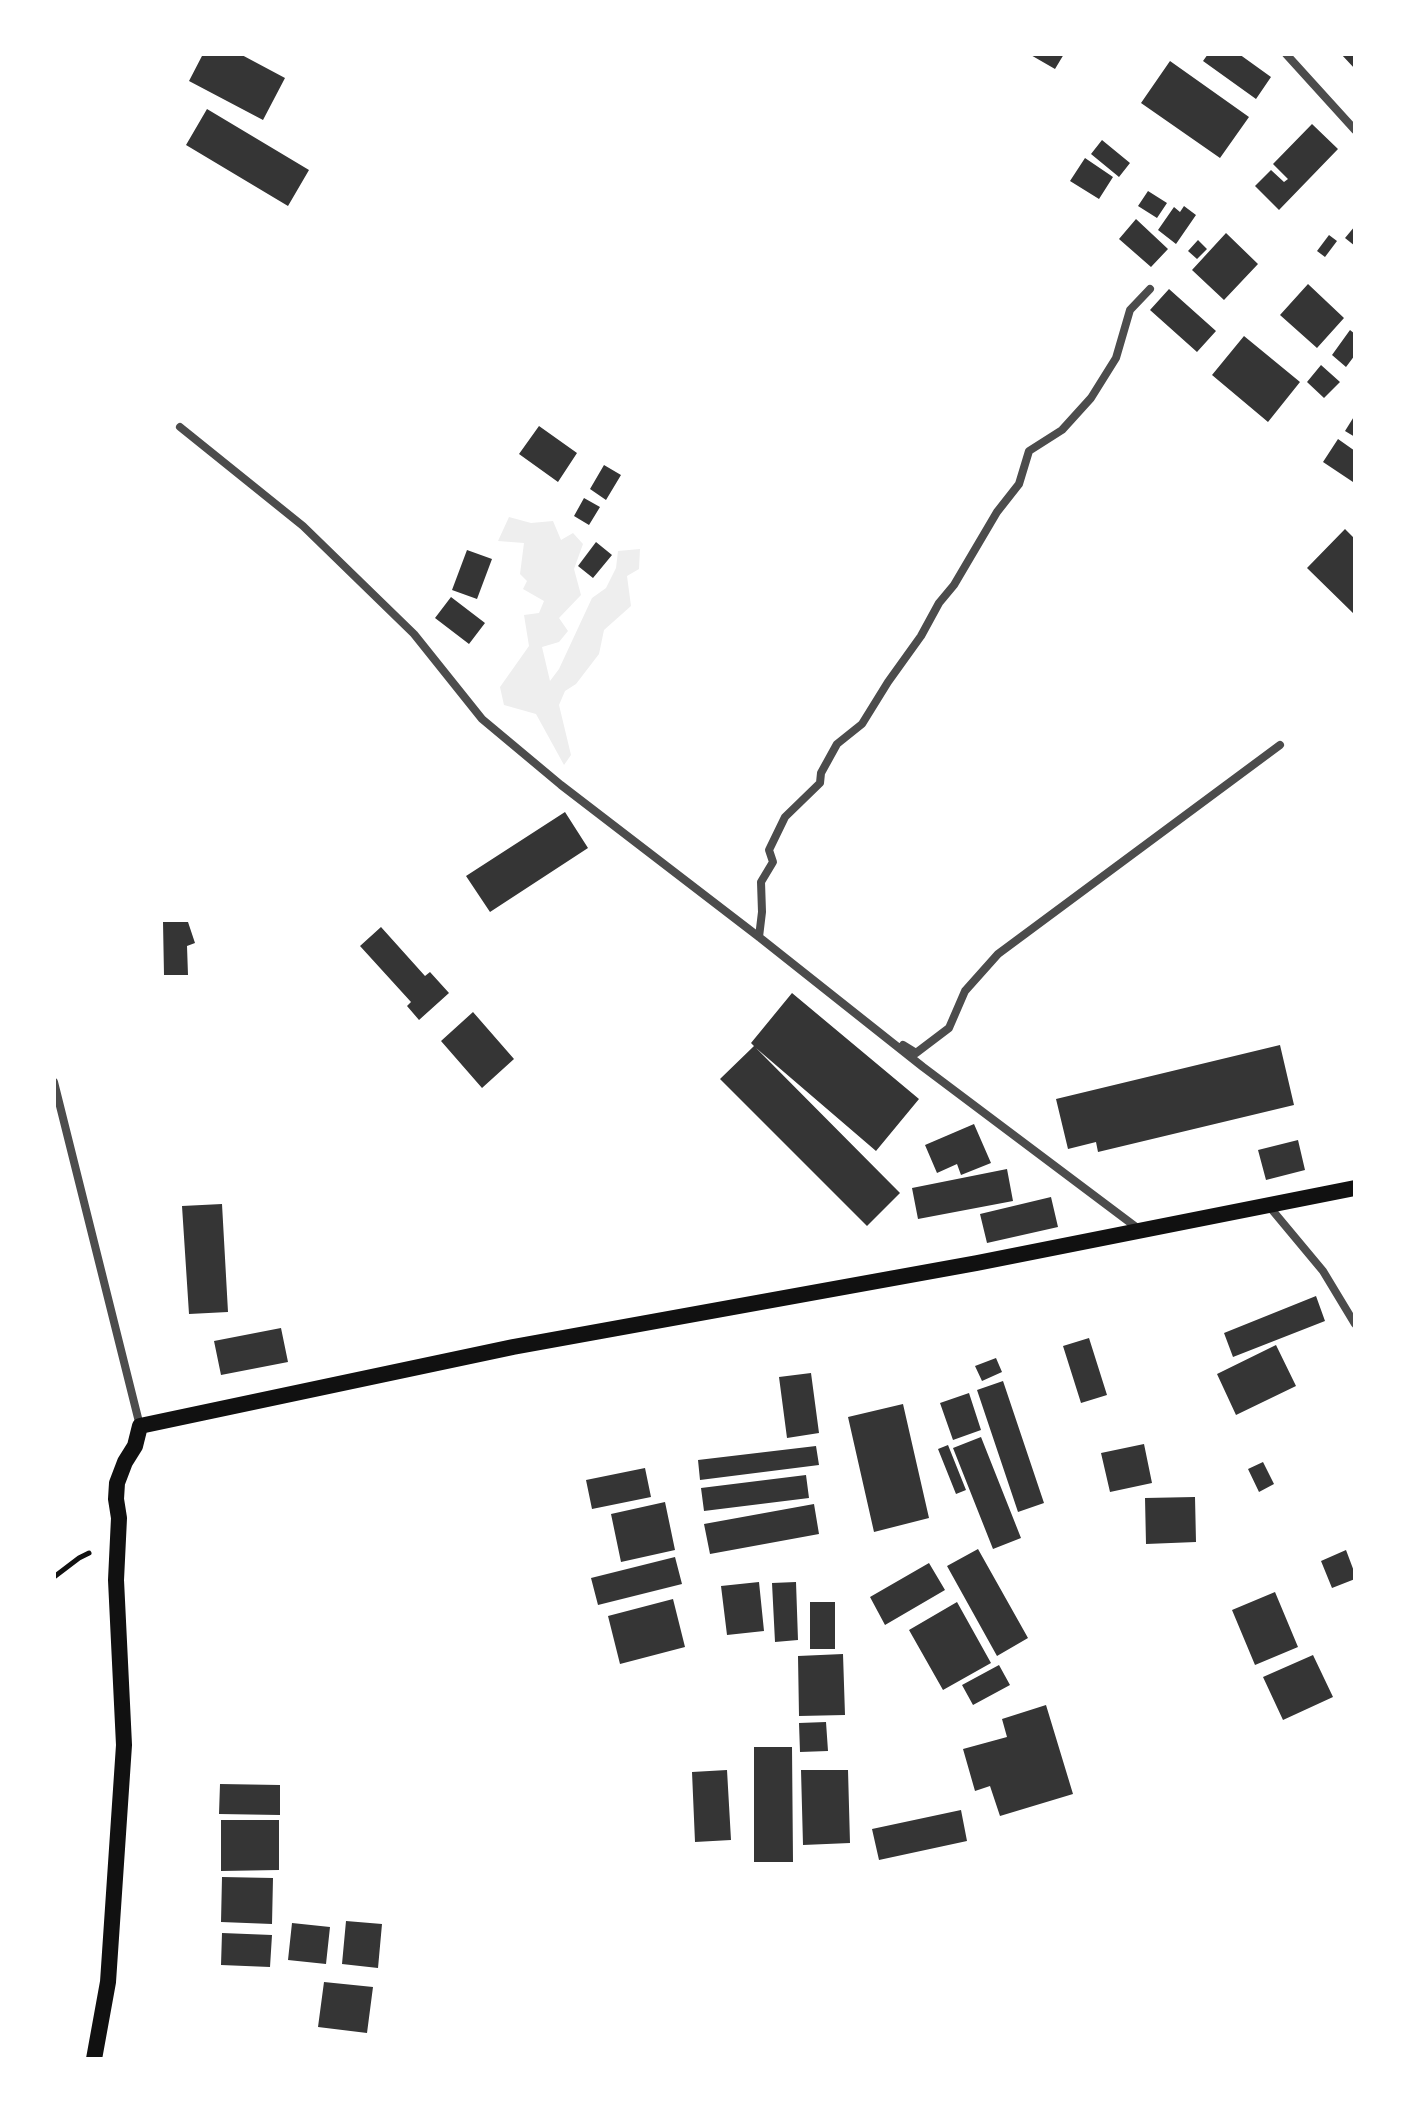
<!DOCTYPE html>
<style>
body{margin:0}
#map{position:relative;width:1409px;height:2113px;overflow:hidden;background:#fff;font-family:"Archivo Narrow",sans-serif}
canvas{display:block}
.frame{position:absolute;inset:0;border:56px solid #fff;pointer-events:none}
</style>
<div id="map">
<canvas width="1409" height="2113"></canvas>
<div class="frame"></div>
</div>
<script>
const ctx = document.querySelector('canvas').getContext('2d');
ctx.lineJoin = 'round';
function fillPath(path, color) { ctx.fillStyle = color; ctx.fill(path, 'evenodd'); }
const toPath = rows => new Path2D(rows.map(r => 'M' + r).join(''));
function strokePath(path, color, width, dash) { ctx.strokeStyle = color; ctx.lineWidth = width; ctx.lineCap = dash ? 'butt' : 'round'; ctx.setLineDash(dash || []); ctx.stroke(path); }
fillPath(toPath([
 [509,517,531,523,553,521,561,540,573,533,583,544,574,569,581,595,559,618,568,631,559,642,542,647,550,681,559,669,592,598,606,588,616,568,618,551,640,549,639,569,627,576,631,606,604,630,599,654,576,684,565,691,559,705,571,755,564,765,536,714,504,705,500,687,529,646,524,615,539,613,544,601,523,589,527,581,520,574,524,543,498,541]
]), '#eee');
fillPath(toPath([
 [203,54,240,54,285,78,263,120,189,81],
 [1029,54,1064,54,1055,69],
 [1208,54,1239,54,1271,77,1256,99,1203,61],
 [1341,54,1355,54,1355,69],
 [1170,61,1249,117,1220,158,1141,103],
 [207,109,309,170,288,206,186,145],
 [1312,124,1338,149,1279,210,1255,186,1271,170,1284,182,1288,179,1273,164],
 [1102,140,1130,163,1119,177,1091,154],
 [1085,158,1113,177,1099,199,1070,181],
 [1148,191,1167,203,1157,218,1138,206],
 [1184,206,1196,215,1176,244,1158,230,1174,207,1180,212],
 [1136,219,1168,249,1151,267,1119,239],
 [1355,226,1355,246,1345,238],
 [1226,233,1258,264,1224,300,1192,270],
 [1329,235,1337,241,1325,257,1317,251],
 [1198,240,1207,249,1197,259,1188,251],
 [1308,284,1344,318,1317,348,1280,315],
 [1169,289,1216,331,1197,352,1150,310],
 [1350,330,1355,334,1355,355,1346,367,1332,355],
 [1244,336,1300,382,1268,422,1212,375],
 [1321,365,1340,382,1324,398,1307,382],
 [1355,415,1355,437,1345,431],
 [539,426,577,453,558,482,519,454],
 [1338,439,1355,451,1355,480,1353,482,1323,462],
 [604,465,621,475,606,500,590,489],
 [584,498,600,507,589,525,574,516],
 [1345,529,1355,539,1355,615,1307,568],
 [596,542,612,555,593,578,578,566],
 [467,550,492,559,477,599,452,590],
 [451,597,485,623,469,644,435,618],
 [565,812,588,848,490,912,466,876],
 [163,922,188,922,195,943,187,946,188,975,164,975],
 [381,927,425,976,430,972,449,993,419,1020,407,1006,411,1002,360,946],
 [792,993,919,1099,876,1151,756,1048,900,1193,867,1226,720,1079,754,1046,751,1043],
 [473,1012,514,1059,482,1088,441,1041],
 [1280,1045,1294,1105,1098,1152,1096,1142,1068,1149,1056,1099],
 [974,1124,991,1163,961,1175,957,1164,937,1173,925,1145],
 [1298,1140,1305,1170,1266,1180,1258,1150],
 [1007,1169,1013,1201,918,1219,912,1188],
 [1051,1197,1058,1227,987,1243,980,1214],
 [222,1204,228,1312,189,1314,182,1206],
 [1316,1296,1325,1321,1233,1357,1224,1333],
 [281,1328,288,1362,221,1375,214,1341],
 [1089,1338,1107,1395,1081,1403,1063,1346],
 [1276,1345,1296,1386,1236,1415,1217,1374],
 [996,1358,1002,1372,982,1381,975,1366],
 [811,1373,819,1433,787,1438,779,1377],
 [1003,1381,1044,1503,1018,1512,977,1390],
 [969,1393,981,1430,953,1440,940,1403],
 [903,1404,929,1518,874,1532,848,1417],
 [981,1437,1021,1538,993,1549,953,1448],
 [1144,1444,1152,1483,1110,1492,1101,1453],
 [948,1445,966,1490,956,1494,938,1449],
 [816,1446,819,1465,700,1480,698,1460],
 [1263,1462,1274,1484,1259,1492,1248,1469],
 [645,1468,651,1497,592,1509,586,1480],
 [806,1475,809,1498,704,1511,701,1488],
 [1195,1497,1196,1542,1146,1544,1145,1498],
 [665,1502,675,1550,621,1562,611,1514],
 [814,1504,819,1534,710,1554,704,1524],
 [978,1549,1028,1638,997,1656,947,1566],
 [1346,1550,1355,1574,1355,1579,1332,1588,1321,1561],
 [675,1557,682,1584,598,1605,591,1578],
 [929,1563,945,1590,885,1625,870,1597],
 [759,1582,764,1631,727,1635,721,1586],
 [796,1582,798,1640,775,1642,772,1583],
 [1275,1592,1298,1647,1255,1665,1232,1610],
 [673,1599,685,1647,620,1664,608,1616],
 [810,1602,835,1602,835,1649,810,1649],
 [957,1602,991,1663,943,1690,909,1630],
 [843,1654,845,1715,799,1716,798,1656],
 [1313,1655,1333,1697,1283,1720,1263,1677],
 [999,1665,1010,1685,973,1705,962,1685],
 [1046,1705,1073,1794,1000,1816,990,1786,975,1791,963,1749,1007,1737,1002,1719],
 [826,1722,828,1751,800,1752,799,1723],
 [754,1747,792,1747,793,1862,754,1862],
 [727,1770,731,1840,695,1842,692,1772],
 [801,1770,848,1770,850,1843,803,1845],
 [220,1784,280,1785,280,1815,219,1814],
 [961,1810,967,1841,879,1860,872,1829],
 [221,1820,279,1820,279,1870,221,1871],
 [222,1877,273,1878,272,1924,221,1922],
 [346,1921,382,1924,378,1968,342,1964],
 [292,1923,330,1927,326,1964,288,1960],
 [222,1933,272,1935,270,1967,221,1965],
 [324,1982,373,1987,367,2033,318,2027]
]), '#353535');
strokePath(toPath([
 [54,1577,79,1558,89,1553]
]), '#111', 5);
strokePath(toPath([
 [1286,54,1355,130],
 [180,427,303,526,414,634,482,719,561,785,759,937,923,1067,1140,1230],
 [759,937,762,912,761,882,773,862,769,850,785,817,820,783,821,773,837,744,862,724,888,682,921,636,939,603,954,585,997,512,1019,484,1029,451,1062,430,1091,398,1116,358,1130,310,1150,289],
 [903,1045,916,1053,949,1028,965,991,998,954,1280,745],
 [54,1082,140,1426],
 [1268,1205,1323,1271,1355,1324]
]), '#4c4c4c', 8);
strokePath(toPath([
 [94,2059,108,1982,124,1745,116,1580,119,1518,116,1499,117,1483,125,1462,135,1446,140,1426,513,1347,977,1263,1355,1188]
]), '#111', 16);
</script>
